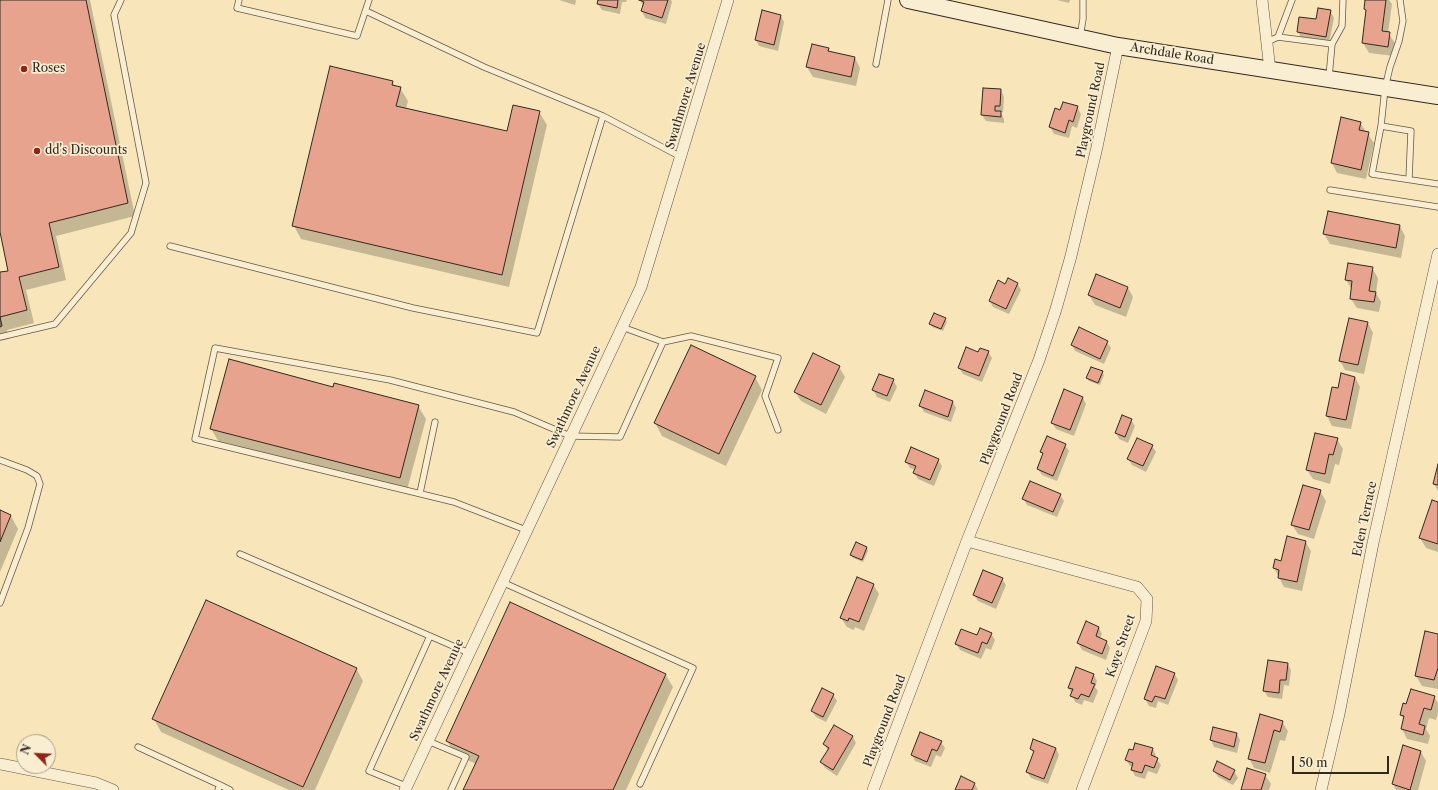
<!DOCTYPE html>
<style>
body{margin:0}
#map{position:relative;width:1438px;height:790px;overflow:hidden;background:#f8e5ba;font-family:"Libre Caslon Text",serif}
canvas{display:block}
.north{position:absolute;left:16px;top:734px;width:40px;height:40px;box-sizing:border-box;background:#faeed2;border:1px solid #aa9f8a;border-radius:50%;rotate:294deg;font-size:11px;font-weight:700;line-height:16px;text-align:center;color:#31291f}
.north::after{content:'';display:block;margin:auto;width:14px;height:18px;background:#8f2418;clip-path:polygon(50% 0,100% 100%,50% 72%,0 100%)}
.scale{position:absolute;left:1292px;top:756px;width:97px;height:18px;box-sizing:border-box;border:2px solid #31291f;border-top:0;padding-left:5px;font-size:12px;line-height:14px;white-space:nowrap;color:#31291f;-webkit-text-stroke:3px #faeed2;paint-order:stroke}
</style>
<div id="map">
<canvas width="1438" height="790"></canvas>
<div class="north">N</div>
<div class="scale">50 m</div>
</div>
<script>
const ctx = document.querySelector('canvas').getContext('2d');
ctx.lineJoin = 'round';
function fillPath(path, color) { ctx.fillStyle = color; ctx.fill(path, 'evenodd'); }
const toPath = rows => new Path2D(rows.map(r => 'M' + r).join(''));
function strokePath(path, color, width, dash) { ctx.strokeStyle = color; ctx.lineWidth = width; ctx.lineCap = dash ? 'butt' : 'round'; ctx.setLineDash(dash || []); ctx.stroke(path); }
function label(font, color, halo, rows, align = 'center') {
  ctx.font = font + ' "Libre Caslon Text",serif'; ctx.lineWidth = 3.5; ctx.setLineDash([]); ctx.textBaseline = 'middle'; ctx.strokeStyle = halo; ctx.fillStyle = color; for (const [text, x, y, turn = 0] of rows) {
    ctx.save(); ctx.translate(x, y); ctx.rotate((+turn || 0) * Math.PI / 180); ctx.textAlign = isNaN(turn) ? turn : align; if (halo) ctx.strokeText(text, 0, 0); ctx.fillText(text, 0, 0); ctx.restore();
  }
}
fillPath(toPath([
 [0,0,90,0,135,216,56,236,66,280,26,290,34,323,7,330,9,339,0,341,0,273,9,271,0,226],
 [559,0,576,0,575,5],
 [599,0,627,0,626,2,622,2,620,14,602,10,598,4],
 [640,0,671,0,672,2,666,24,645,18,642,11,643,6],
 [1057,0,1070,0,1069,3],
 [1366,0,1389,0,1392,4,1388,33,1395,43,1394,56,1369,53,1363,43,1367,13,1365,9],
 [1330,11,1334,18,1329,43,1302,39,1298,32,1300,18,1317,21],
 [762,12,781,16,784,22,778,51,759,46,756,40],
 [828,49,830,52,855,58,860,68,856,86,813,77,807,67],
 [392,82,395,86,400,88,408,101,406,109,507,133,539,112,547,125,509,287,301,239,294,226],
 [984,89,1001,90,1004,97,1003,112,1000,112,1004,119,1004,123,986,121,982,115],
 [1077,107,1081,114,1077,128,1072,126,1069,138,1054,134,1050,127,1061,111],
 [1360,123,1374,143,1366,179,1337,173,1332,163],
 [1400,226,1405,236,1401,258,1330,244,1324,234],
 [1372,268,1378,278,1376,293,1381,302,1379,312,1357,308,1351,299,1352,290,1346,280],
 [1017,283,1021,290,1009,314,993,307,990,301,1006,285],
 [1128,288,1133,297,1126,317,1095,305,1089,295],
 [945,319,947,322,943,331,932,327,930,324],
 [1368,323,1373,333,1364,374,1345,370,1340,361],
 [1107,342,1111,348,1104,364,1075,351,1072,345],
 [988,352,992,358,982,382,963,374,959,368,978,354],
 [839,367,845,377,826,414,801,401,795,392],
 [1102,372,1104,375,1100,385,1089,381,1087,378],
 [755,377,762,390,726,466,662,436,655,423],
 [1355,377,1360,387,1351,429,1332,426,1327,416,1338,389],
 [893,380,897,387,890,402,877,397,873,390],
 [334,388,418,406,426,419,407,490,219,442,211,429],
 [926,391,953,402,956,408,951,422,924,412,920,405],
 [1065,391,1083,398,1086,404,1074,436,1056,429,1052,423],
 [1131,420,1135,426,1128,443,1119,439,1116,433],
 [1337,439,1343,449,1339,465,1335,464,1330,484,1313,479,1307,470],
 [1065,445,1069,451,1057,481,1042,475,1038,469,1044,456,1042,452],
 [1152,446,1156,452,1146,472,1132,465,1128,459],
 [938,460,942,466,934,486,918,479,914,473,915,470,910,468,906,462],
 [1438,468,1438,491,1434,484],
 [1320,491,1326,501,1314,539,1298,534,1292,525],
 [1060,495,1064,501,1057,517,1027,505,1024,499],
 [1438,503,1438,552,1426,548,1420,538],
 [0,511,11,516,18,529,0,572],
 [1305,541,1311,551,1302,591,1284,587,1274,568],
 [867,548,868,551,863,562,853,558,851,555],
 [1002,579,1006,585,996,609,978,601,974,595],
 [873,584,879,594,864,631,855,627,854,630,847,627,841,618],
 [1099,628,1102,634,1100,639,1107,642,1110,648,1106,660,1082,650,1078,643],
 [991,634,995,640,991,650,986,648,981,659,960,650,956,644],
 [1438,635,1438,689,1422,686,1416,676],
 [1288,664,1291,670,1289,686,1284,685,1282,699,1268,697,1264,691],
 [356,668,363,681,315,790,289,790,161,732,154,719],
 [1174,673,1178,680,1168,705,1158,701,1156,708,1149,706,1145,699],
 [665,674,673,687,626,790,465,790,476,764,455,754,447,741],
 [1094,675,1097,681,1095,687,1098,691,1093,703,1084,700,1082,705,1075,702,1069,688],
 [833,695,837,701,826,722,816,717,812,711],
 [1434,697,1438,703,1438,713,1436,720,1429,718,1426,729,1430,736,1428,744,1407,739,1402,729,1404,721,1401,714],
 [1261,716,1282,722,1288,731,1285,741,1280,740,1270,773,1254,768,1249,758],
 [835,726,853,737,856,743,837,776,825,768,821,762,828,751,824,744],
 [1214,728,1237,734,1240,740,1237,753,1214,747,1211,740],
 [941,742,945,748,941,757,936,755,931,767,915,761,912,755],
 [1136,744,1153,749,1156,756,1156,758,1161,765,1157,774,1148,771,1145,779,1135,776,1132,770,1132,767,1130,766,1126,760,1133,752],
 [1056,748,1059,755,1048,784,1031,778,1027,772,1034,754,1031,749],
 [1421,752,1426,761,1418,790,1396,790,1393,784],
 [1214,771,1234,771,1238,778,1233,785,1218,777],
 [1265,775,1271,784,1269,790,1242,790],
 [962,778,975,784,978,790,956,790]
]), '#0003');
const building = toPath([
 [0,0,86,0,128,203,49,223,59,267,19,277,27,310,0,317,2,326,0,327,0,272,8,271,0,232,0,0],
 [598,0,618,0,617,8,597,4,598,0],
 [639,0,668,0,662,18,641,11,644,2,639,0],
 [1365,0,1386,0,1382,31,1390,32,1388,47,1362,43,1366,10,1364,9,1365,0],
 [1318,8,1331,10,1326,37,1297,32,1299,17,1316,19,1318,8],
 [762,10,781,15,774,45,755,40,762,10],
 [812,44,829,48,828,51,855,57,851,77,806,67,812,44],
 [330,66,393,81,392,85,401,87,396,106,507,131,513,105,540,111,502,275,292,226,330,66],
 [983,88,1001,89,1000,106,995,106,995,111,1001,111,1001,117,981,115,983,88],
 [1063,102,1078,106,1073,122,1069,120,1065,133,1049,127,1055,108,1060,110,1063,102],
 [1341,117,1361,122,1359,130,1369,132,1361,170,1331,163,1341,117],
 [1328,211,1400,225,1396,248,1323,234,1328,211],
 [1348,263,1373,267,1369,291,1376,292,1374,302,1350,299,1352,281,1345,280,1348,263],
 [1096,274,1128,287,1120,308,1088,295,1096,274],
 [1008,278,1018,283,1006,309,989,301,998,280,1005,284,1008,278],
 [934,313,946,318,941,329,929,324,934,313],
 [1349,318,1368,322,1358,365,1339,361,1349,318],
 [1079,327,1108,341,1100,359,1071,345,1079,327],
 [691,345,756,376,719,454,654,423,691,345],
 [966,347,978,352,980,348,989,351,979,376,958,368,966,347],
 [813,353,840,366,821,405,794,392,813,353],
 [229,359,333,387,334,383,419,405,400,478,210,429,229,359],
 [1091,367,1103,371,1098,383,1086,378,1091,367],
 [1341,373,1355,377,1346,420,1326,416,1332,387,1338,388,1341,373],
 [879,374,894,379,887,396,872,390,879,374],
 [1064,389,1083,397,1070,430,1051,423,1064,389],
 [925,390,953,401,948,417,919,406,925,390],
 [1122,415,1132,419,1125,437,1115,433,1122,415],
 [1315,433,1338,438,1333,455,1329,454,1325,474,1306,470,1315,433],
 [1047,436,1066,444,1053,476,1037,469,1043,453,1040,452,1047,436],
 [1137,438,1153,445,1143,466,1127,459,1137,438],
 [911,447,939,459,930,480,913,473,916,466,905,462,911,447],
 [1438,464,1438,485,1433,484,1438,464],
 [1030,481,1061,494,1053,512,1022,499,1030,481],
 [1303,485,1321,490,1309,530,1291,525,1303,485],
 [1432,500,1438,502,1438,544,1419,538,1432,500],
 [0,510,11,515,0,542,0,510],
 [1287,536,1306,541,1297,582,1278,578,1279,570,1273,568,1275,559,1281,561,1287,536],
 [856,542,867,547,862,560,850,555,856,542],
 [983,570,1003,578,992,603,973,595,983,570],
 [857,577,874,584,859,622,849,618,848,621,840,618,857,577],
 [206,600,357,668,303,787,152,719,206,600],
 [510,602,666,674,613,790,463,790,479,756,446,741,510,602],
 [1086,621,1099,627,1096,636,1107,641,1102,654,1077,643,1086,621],
 [980,628,992,633,987,644,982,642,978,653,955,644,961,629,977,635,980,628],
 [1425,631,1438,634,1438,668,1434,680,1415,676,1425,631],
 [1268,660,1288,663,1286,680,1280,680,1279,693,1263,691,1268,660],
 [1156,666,1175,673,1165,699,1155,696,1152,702,1144,699,1156,666],
 [1076,667,1094,674,1091,683,1095,684,1089,697,1081,694,1078,699,1070,696,1073,689,1068,688,1076,667],
 [822,688,834,694,823,717,811,711,822,688],
 [1411,689,1435,696,1431,710,1424,708,1419,724,1425,726,1423,735,1401,729,1404,716,1400,715,1403,703,1406,704,1411,689],
 [1260,714,1283,721,1280,732,1274,730,1265,763,1248,759,1260,714],
 [834,725,853,736,833,770,820,762,829,748,823,744,834,725],
 [1213,727,1237,733,1234,747,1210,740,1213,727],
 [920,732,942,741,937,751,932,749,927,762,911,755,920,732],
 [1033,739,1056,748,1044,779,1026,772,1034,751,1030,749,1033,739],
 [1135,743,1153,748,1151,755,1158,758,1154,768,1145,765,1142,773,1131,770,1133,763,1125,760,1129,749,1133,750,1135,743],
 [1403,745,1421,751,1410,790,1392,784,1403,745],
 [1217,761,1235,770,1230,780,1213,771,1217,761],
 [1247,768,1266,774,1261,790,1241,790,1247,768],
 [961,776,975,783,972,790,955,790,961,776]
]);
fillPath(building, '#e7a38e');
strokePath(building, '#31291f', 1);
const service = toPath([
 [239,0,237,8,357,36,369,0],
 [366,11,484,67,603,116,681,157],
 [1080,37,1083,19,1083,0],
 [1278,37,1292,0],
 [1267,42,1278,37,1332,44,1329,77],
 [1332,44,1342,26,1343,0],
 [876,64,888,0],
 [1381,126,1385,88,1390,67,1399,41,1403,21,1400,0],
 [1409,179,1411,131,1381,126,1372,174,1438,184],
 [1330,190,1438,207],
 [170,246,413,308,537,333,603,116],
 [622,327,663,342,691,336,778,358,765,396,778,430],
 [0,337,55,324,131,233,146,183,114,15,121,0],
 [0,460,27,470,37,476,40,484,28,528,0,603],
 [420,493,435,422],
 [526,530,454,502,195,439,215,348,390,380,514,412,570,436,620,437,663,342],
 [240,554,430,636],
 [502,582,693,668,640,784],
 [428,741,466,757,451,790],
 [138,747,220,785,218,790],
 [220,785,230,790],
 [406,786,369,771,430,636,469,653]
]);
const minor = toPath([
 [1262,0,1270,70],
 [967,541,1137,587,1147,599,1146,621,1082,790],
 [0,764,96,783,113,790],
 [405,790,641,287,728,0],
 [873,790,967,541,1039,360,1056,309,1071,256,1097,147,1118,46],
 [1321,790,1339,714,1373,543,1438,254]
]);
const secondary = toPath([
 [908,0,1118,46,1438,96]
]);
strokePath(service, '#635846', 7);
strokePath(minor, '#635846', 12);
strokePath(secondary, '#31291f', 18);
strokePath(service, '#faeed2', 5.5);
strokePath(minor, '#faeed2', 11);
strokePath(secondary, '#faeed2', 16);
for (const [x, y, r, color] of [
 [24,69,4,"#8f2418"],
 [37,151,4,"#8f2418"]
]) { const dot = new Path2D(); dot.arc(x, y, r, 0, 2 * Math.PI); ctx.fillStyle = color; ctx.fill(dot); strokePath(dot, '#faeed2', 1.5); }
label('12px', '#31291f', '#faeed2', [
 ["Archdale Road",1172,54,9],
 ["Swathmore Avenue",686,96,-73],
 ["Playground Road",1091,110,-78],
 ["Swathmore Avenue",574,397,-65],
 ["Playground Road",1002,419,-69],
 ["Eden Terrace",1365,519,-78],
 ["Kaye Street",1121,646,-71],
 ["Swathmore Avenue",437,690,-65],
 ["Playground Road",885,721,-69]
]);
label('12px', '#31291f', '#faeed2', [
 ["Roses",32,69],
 ["dd's Discounts",45,151]
], 'left');
</script>
